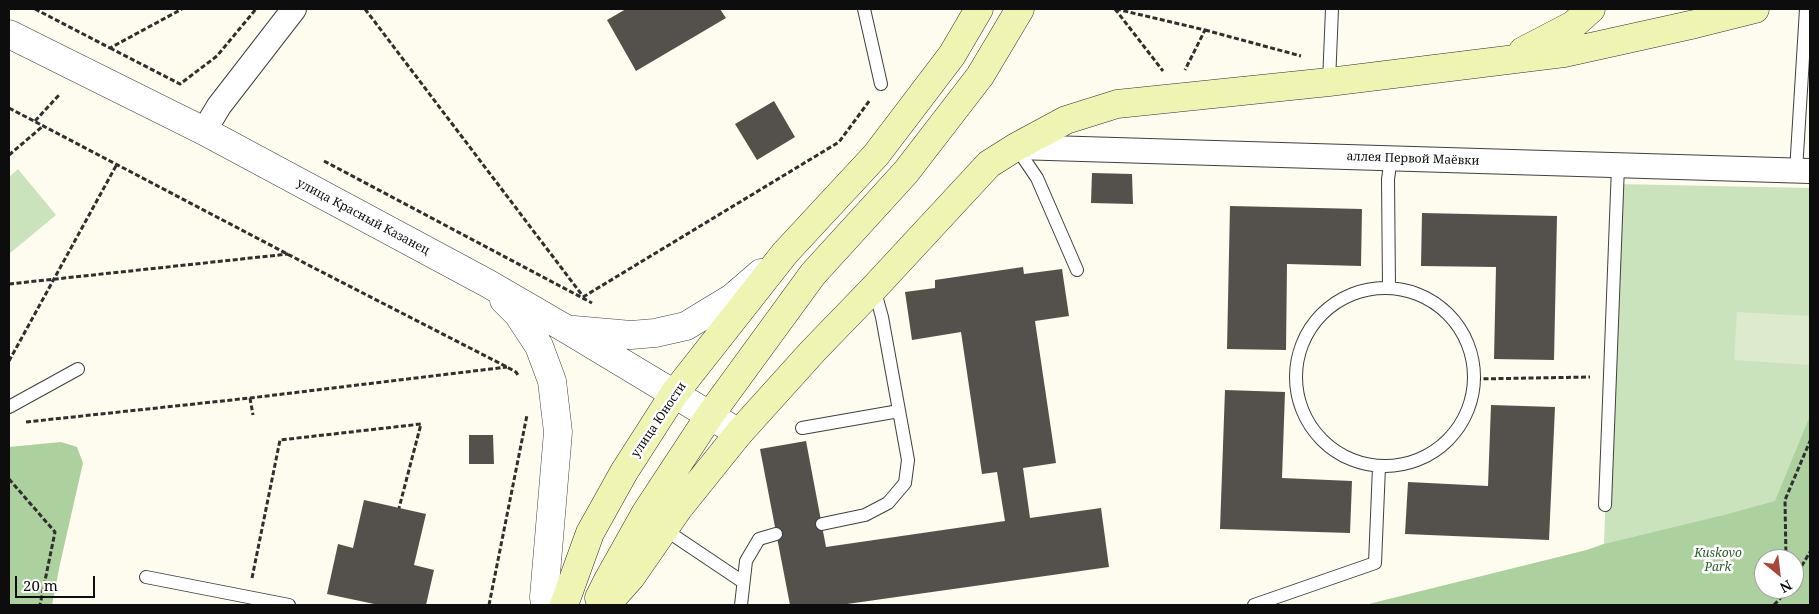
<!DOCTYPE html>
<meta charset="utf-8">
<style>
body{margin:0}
#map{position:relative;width:1819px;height:614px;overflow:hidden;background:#fdfcef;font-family:"Noto Serif",serif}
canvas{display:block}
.frame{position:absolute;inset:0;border:10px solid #0d0d0d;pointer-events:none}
.north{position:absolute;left:1754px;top:549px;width:50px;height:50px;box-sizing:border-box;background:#fff;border:1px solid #9e9e9e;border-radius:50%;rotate:151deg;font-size:14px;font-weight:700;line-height:20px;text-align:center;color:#0d0d0d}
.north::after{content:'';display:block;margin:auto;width:18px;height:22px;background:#aa4637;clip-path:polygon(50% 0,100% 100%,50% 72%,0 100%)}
.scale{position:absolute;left:15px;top:576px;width:80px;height:22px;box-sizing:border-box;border:2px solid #0d0d0d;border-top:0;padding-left:6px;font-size:15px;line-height:18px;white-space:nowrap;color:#0d0d0d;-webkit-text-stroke:4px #fff;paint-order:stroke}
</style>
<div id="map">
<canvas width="1819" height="614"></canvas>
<div class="frame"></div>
<div class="north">N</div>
<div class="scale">20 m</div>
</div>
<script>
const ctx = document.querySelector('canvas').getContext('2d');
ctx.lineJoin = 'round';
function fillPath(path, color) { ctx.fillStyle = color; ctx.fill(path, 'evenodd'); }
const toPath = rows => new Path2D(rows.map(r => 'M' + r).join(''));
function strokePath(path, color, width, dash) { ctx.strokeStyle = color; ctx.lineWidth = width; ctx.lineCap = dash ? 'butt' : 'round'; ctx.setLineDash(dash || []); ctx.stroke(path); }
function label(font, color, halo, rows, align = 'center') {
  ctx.font = font + ' "Noto Serif",serif'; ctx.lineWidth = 5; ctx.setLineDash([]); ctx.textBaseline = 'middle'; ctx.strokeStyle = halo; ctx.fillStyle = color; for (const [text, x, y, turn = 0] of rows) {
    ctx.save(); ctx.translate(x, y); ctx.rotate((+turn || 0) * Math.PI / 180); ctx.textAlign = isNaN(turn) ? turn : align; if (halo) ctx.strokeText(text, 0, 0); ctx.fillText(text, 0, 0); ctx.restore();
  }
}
fillPath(toPath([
 [18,169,56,215,9,254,9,177],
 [1617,184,1810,188,1810,605,1365,605,1587,550,1604,544],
 [1764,559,1794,559,1794,589,1764,589]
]), '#cae3bd');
fillPath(toPath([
 [1810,416,1810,605,1365,605,1587,550,1604,544,1724,515,1775,501],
 [1764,559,1794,559,1794,589,1764,589],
 [61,442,77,447,83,463,60,564,52,605,9,605,9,447]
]), '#acd19e');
fillPath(toPath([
 [1737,312,1810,316,1810,365,1734,360]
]), '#dcebcd');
fillPath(toPath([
 [626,9,720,9,726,18,636,71,607,20],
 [774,101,795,137,757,160,735,124],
 [1092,173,1132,174,1133,204,1091,203],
 [1230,206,1362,209,1361,266,1287,264,1286,350,1227,349],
 [1422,213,1557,216,1554,360,1494,359,1496,267,1421,266],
 [1023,267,1024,274,1062,269,1069,316,1035,321,1056,463,1023,468,1030,518,1101,508,1109,567,840,605,790,605,760,449,806,441,826,547,1005,521,997,472,982,474,961,332,912,340,905,292,935,288,935,280],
 [1225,390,1285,392,1282,478,1352,481,1350,533,1220,529],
 [1491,405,1555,407,1549,540,1405,534,1408,482,1488,486],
 [469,435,493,435,494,464,469,464],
 [364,500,426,514,414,565,434,570,426,605,379,605,327,594,338,544,353,548]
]), '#54504b');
const service = toPath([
 [864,9,881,84],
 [1329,82,1332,9],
 [1016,147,1037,178,1077,270],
 [1796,171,1806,9],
 [1389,287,1388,179,1391,158],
 '1296 377a89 89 0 1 1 178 0a89 89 0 1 1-178 0Z',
 [9,407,78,369],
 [802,428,899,411],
 [1605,505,1618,166],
 [822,524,865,515,888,503,905,483,908,460,882,317,874,288],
 [664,529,743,582],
 [146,577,289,605],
 [741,605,746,561,759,539,776,534],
 [1254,605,1375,563,1379,467]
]);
const minor = toPath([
 [204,131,219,106,294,9],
 [1016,147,1810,171]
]);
const tertiary = toPath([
 [9,34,204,131,487,283,568,330,739,433],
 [504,300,518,314,539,346,552,381,558,432,544,597,545,605],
 [574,330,631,335,655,333,686,326,732,298,761,273]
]);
const secondary = toPath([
 [1523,51,1573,25,1591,9],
 [599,598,608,580,645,514,710,415,813,274,906,172,980,76,1020,9],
 [564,605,590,533,624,472,674,394,785,253,876,155,952,55,979,9],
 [606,605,631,577,678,509,739,433,813,351,874,288,989,164,1016,147,1066,120,1117,104,1329,82,1564,53,1695,24,1755,9]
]);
strokePath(service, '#404040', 14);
strokePath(minor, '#404040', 26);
strokePath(tertiary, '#404040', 29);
strokePath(secondary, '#2f2f2f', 29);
strokePath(toPath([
 [35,9,110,48,182,9],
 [365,9,582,295],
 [1115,9,1163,71],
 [1116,9,1205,30,1185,70],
 [1205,30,1301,56],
 [110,48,180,84,217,56,256,9],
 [9,108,316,269,507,367,516,372,519,377],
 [35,121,60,94],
 [9,155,43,126],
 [324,161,592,303],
 [9,284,288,254],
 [583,297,839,142,870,100],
 [9,361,117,164],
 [1476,379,1590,377],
 [250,398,253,415],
 [26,422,250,398,507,367],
 [9,479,55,532,40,605],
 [1786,559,1785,500,1810,441],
 [252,578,280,440,421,424,399,508],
 [1794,579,1810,552],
 [489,605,527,415],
 [1774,605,1789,589]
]), '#2f2f2f', 3, [5, 2.5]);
strokePath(service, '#fff', 12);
strokePath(minor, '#fff', 24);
strokePath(tertiary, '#fff', 28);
strokePath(secondary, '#f0f4b2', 28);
label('12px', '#0d0d0d', '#fff', [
 ["аллея Первой Маёвки",1413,159,2],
 ["улица Красный Казанец",363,217,28],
 ["улица Юности",659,420,-56]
]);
label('italic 12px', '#285c26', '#fff', [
 ["Kuskovo",1718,554],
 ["Park",1718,568]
]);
</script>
